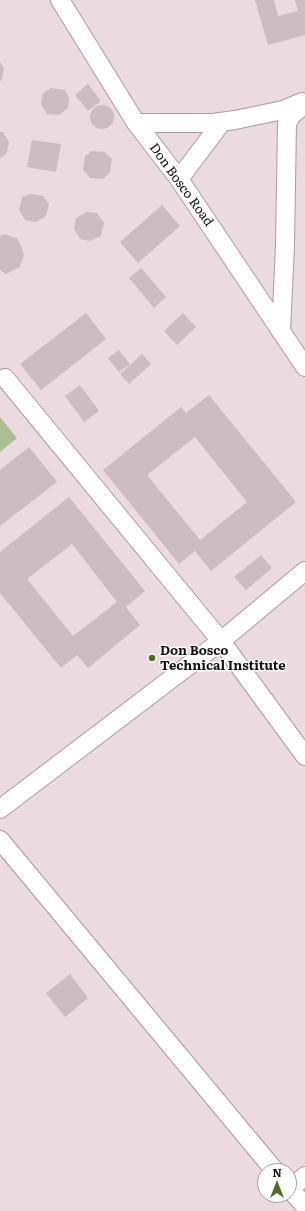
<!DOCTYPE html>
<style>
body{margin:0}
#map{position:relative;width:305px;height:1211px;overflow:hidden;background:#ebdae0;font-family:Literata,serif}
canvas{display:block}
.north{position:absolute;left:257px;top:1163px;width:40px;height:40px;box-sizing:border-box;background:#fff;border:1px solid #a29fa0;border-radius:50%;rotate:0deg;font-size:11px;font-weight:700;line-height:16px;text-align:center;color:#161012}
.north::after{content:'';display:block;margin:auto;width:14px;height:18px;background:#516c20;clip-path:polygon(50% 0,100% 100%,50% 72%,0 100%)}
</style>
<div id="map">
<canvas width="305" height="1211"></canvas>
<div class="north">N</div>
</div>
<script>
const ctx = document.querySelector('canvas').getContext('2d');
ctx.lineJoin = 'round';
function fillPath(path, color) { ctx.fillStyle = color; ctx.fill(path, 'evenodd'); }
const toPath = rows => new Path2D(rows.map(r => 'M' + r).join(''));
function strokePath(path, color, width, dash) { ctx.strokeStyle = color; ctx.lineWidth = width; ctx.lineCap = dash ? 'butt' : 'round'; ctx.setLineDash(dash || []); ctx.stroke(path); }
function label(font, color, halo, rows, align = 'center') {
  ctx.font = font + ' Literata,serif'; ctx.lineWidth = 3; ctx.setLineDash([]); ctx.textBaseline = 'middle'; ctx.strokeStyle = halo; ctx.fillStyle = color; for (const [text, x, y, turn = 0] of rows) {
    ctx.save(); ctx.translate(x, y); ctx.rotate((+turn || 0) * Math.PI / 180); ctx.textAlign = isNaN(turn) ? turn : align; if (halo) ctx.strokeText(text, 0, 0); ctx.fillText(text, 0, 0); ctx.restore();
  }
}
fillPath(toPath([
 [0,417,17,438,0,452]
]), '#acbf94');
fillPath(toPath([
 [255,0,274,0,278,16,298,11,295,0,305,0,305,35,268,45],
 [0,62,4,68,2,80,0,81],
 [88,84,101,101,88,111,75,95],
 [51,88,65,90,69,98,68,108,59,115,47,114,41,104,43,93],
 '90 117a12 12 0 1 1 24 0a12 12 0 1 1-24 0Z',
 [0,132,3,132,9,142,7,153,0,158],
 [32,140,61,144,56,172,27,167],
 [92,151,105,152,112,159,110,172,103,179,90,178,83,170,85,156],
 [31,194,43,196,49,204,46,216,36,222,25,220,19,210,22,197],
 [162,205,180,226,138,263,120,242],
 [87,212,97,213,104,223,101,236,90,241,80,239,74,229,76,218],
 [5,234,18,239,24,254,20,267,6,274,0,270,0,236],
 [141,268,166,297,154,308,129,278],
 [86,313,106,339,41,390,20,364],
 [183,313,196,327,177,345,164,331],
 [119,350,130,364,119,372,108,358],
 [142,354,151,364,129,384,120,374],
 [80,385,99,411,84,422,65,396],
 [209,395,296,502,211,571,195,551,179,564,103,470,181,407,186,413],
 [195,437,247,502,200,540,147,475],
 [29,447,57,482,0,526,0,470],
 [69,497,145,591,126,607,140,625,88,668,77,655,61,668,0,593,0,552],
 [72,544,117,602,73,636,27,579],
 [261,555,272,568,246,590,234,577],
 [70,974,88,998,65,1017,46,993]
]), '#cdbcc2');
const minor = toPath([
 [60,0,136,123,179,179,305,367],
 [136,123,213,123,235,120,283,110,302,102],
 [179,179,222,122],
 [281,332,285,245,287,123,292,115,305,104],
 [5,378,221,641,305,756],
 [0,809,221,641,305,571],
 [0,840,275,1171],
 [289,1188,305,1206],
 [290,1189,305,1176]
]);
strokePath(minor, '#aa9aa0', 20);
strokePath(minor, '#fff', 18);
for (const [x, y, r, color] of [
 [152,658,4,"#516c20"]
]) { const dot = new Path2D(); dot.arc(x, y, r, 0, 2 * Math.PI); ctx.fillStyle = color; ctx.fill(dot); strokePath(dot, '#fff', 1.5); }
label('13px', '#161012', '#fff', [
 ["Don Bosco Road",181,185,54]
]);
label('bold 13px', '#161012', '#fff', [
 ["Don Bosco",160,651],
 ["Technical Institute",160,666]
], 'left');
</script>
